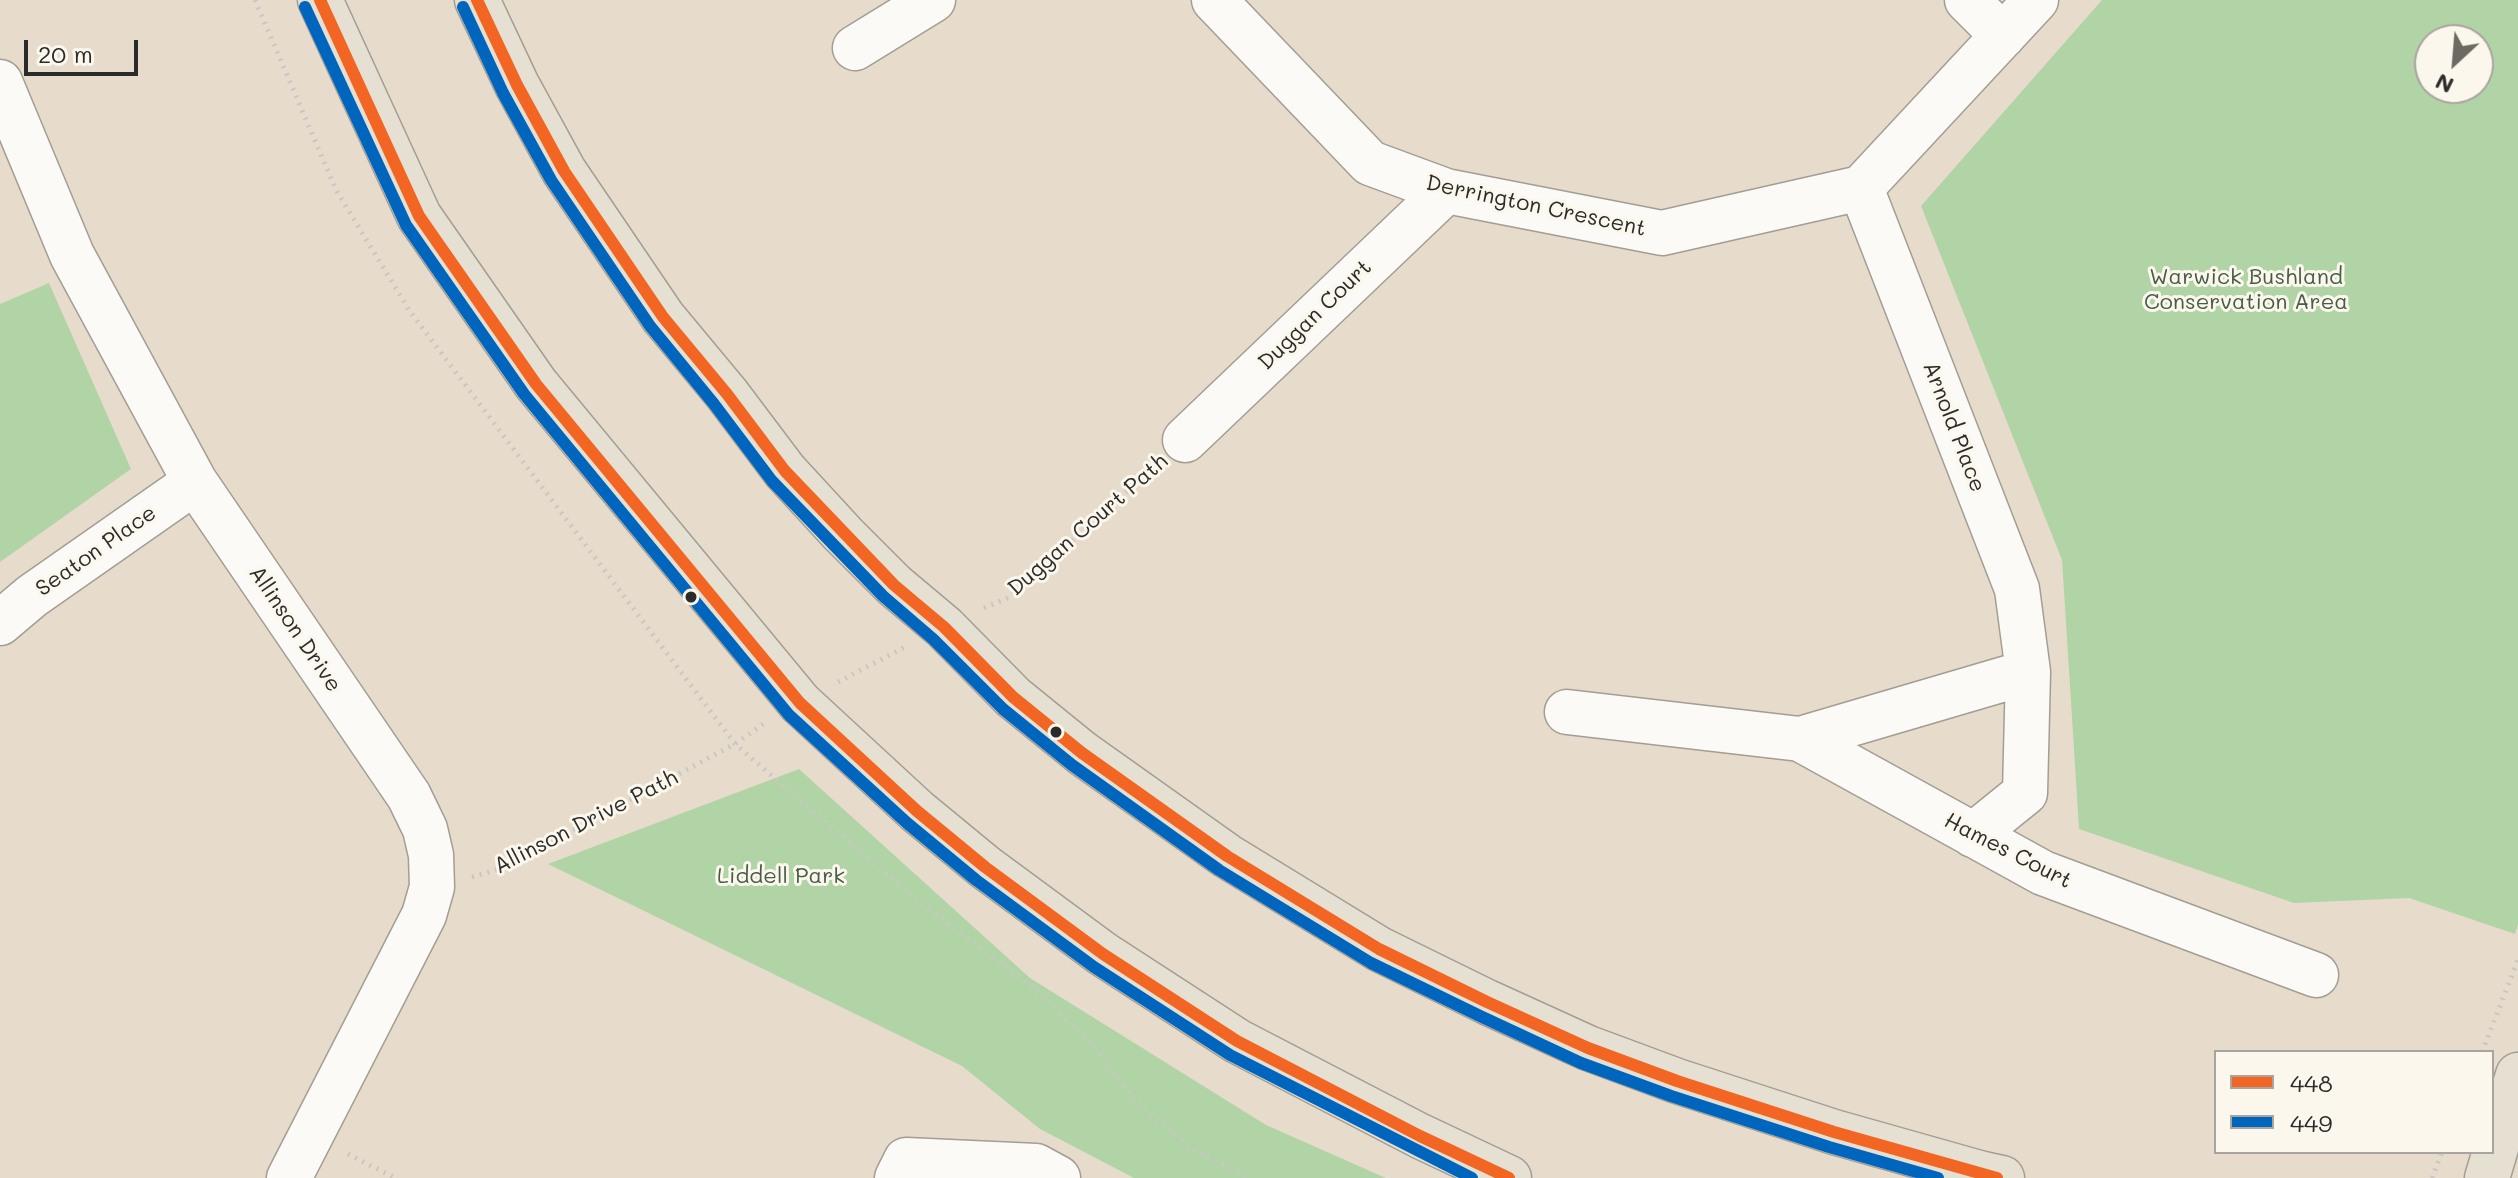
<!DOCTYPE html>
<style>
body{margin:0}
#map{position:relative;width:2518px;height:1178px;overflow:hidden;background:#e7dccc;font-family:Mali,sans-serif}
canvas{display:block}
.legend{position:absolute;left:2214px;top:1050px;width:280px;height:104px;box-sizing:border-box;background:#fbf7ec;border:2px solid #a8a59f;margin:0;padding:10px 14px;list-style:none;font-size:24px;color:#2b2b2b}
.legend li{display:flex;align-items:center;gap:16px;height:40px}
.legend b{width:40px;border:2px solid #a8a59f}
.north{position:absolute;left:2414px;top:24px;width:80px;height:80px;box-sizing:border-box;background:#fbf7ec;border:2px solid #a8a59f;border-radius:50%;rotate:206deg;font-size:22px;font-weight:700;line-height:32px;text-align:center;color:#2b2b2b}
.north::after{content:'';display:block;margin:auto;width:28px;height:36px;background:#6d6963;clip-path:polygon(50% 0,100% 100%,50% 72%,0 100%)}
.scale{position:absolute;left:24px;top:40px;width:114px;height:36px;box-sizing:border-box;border:4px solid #2b2b2b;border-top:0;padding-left:10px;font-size:24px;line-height:28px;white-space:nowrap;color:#2b2b2b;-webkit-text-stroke:6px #fbf7ec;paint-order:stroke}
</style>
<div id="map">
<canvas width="2518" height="1178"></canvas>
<ul class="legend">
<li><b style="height:10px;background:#f26522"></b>448</li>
<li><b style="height:10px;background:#0065bd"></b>449</li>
</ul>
<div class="north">N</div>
<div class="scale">20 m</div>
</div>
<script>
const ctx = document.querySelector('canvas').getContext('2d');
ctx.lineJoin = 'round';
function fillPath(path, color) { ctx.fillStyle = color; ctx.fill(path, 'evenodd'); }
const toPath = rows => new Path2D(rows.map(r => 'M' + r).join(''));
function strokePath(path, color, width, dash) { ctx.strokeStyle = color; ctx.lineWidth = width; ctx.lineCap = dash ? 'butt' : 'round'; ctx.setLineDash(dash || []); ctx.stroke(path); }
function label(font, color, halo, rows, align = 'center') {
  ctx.font = font + ' Mali,sans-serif'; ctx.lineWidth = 6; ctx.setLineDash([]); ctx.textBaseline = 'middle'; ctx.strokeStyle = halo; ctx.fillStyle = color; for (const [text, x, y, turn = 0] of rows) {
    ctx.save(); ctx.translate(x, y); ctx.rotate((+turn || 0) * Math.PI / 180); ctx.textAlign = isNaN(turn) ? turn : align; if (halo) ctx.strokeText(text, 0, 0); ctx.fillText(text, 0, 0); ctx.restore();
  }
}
fillPath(toPath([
 [2102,0,2518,0,2518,924,2515,934,2409,898,2294,903,2079,829,2062,560,1921,206],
 [2478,40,2478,88,2430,88,2430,40],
 [49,283,131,469,0,562,0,304],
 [799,769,1030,978,1266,1125,1386,1178,1134,1178,1040,1129,962,1066,548,864]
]), '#b1d4a7');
const minor = toPath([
 [1214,0,1370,163,1446,191,1662,233,1861,188,2036,0],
 [1967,0,2003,36],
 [855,48,933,0],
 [0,82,72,255,195,482,409,796,425,829,431,855,432,887,424,915,289,1178],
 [1185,440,1446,191],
 [0,623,32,596,195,482],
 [1567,712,1800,739,2028,672,2017,589,1861,188],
 [1800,739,2043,873,2316,975],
 [1973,835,2025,793,2028,672],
 [897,1178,906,1160,1036,1166,1058,1178]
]);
const major = toPath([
 [320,0,419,216,536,384,800,703,917,811,985,867,1103,954,1237,1041,1420,1136,1509,1178],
 [477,0,517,85,564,171,663,317,727,394,785,471,843,534,894,585,944,627,1013,697,1082,753,1227,856,1379,949,1487,1002,1588,1048,1677,1081,1834,1132,1997,1178]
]);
const highway = toPath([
 [1983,1174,2002,1178],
 [2487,1178,2518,1075]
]);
strokePath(minor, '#a39d94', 47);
strokePath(major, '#a39d94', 47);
strokePath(highway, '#a39d94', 47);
strokePath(toPath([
 [255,0,336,190,409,310,735,744,914,898,1037,991,1097,1050,1134,1100,1194,1150,1251,1178],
 [984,608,1008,598,1154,467],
 [838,682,907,646],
 [472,877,500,869,735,744,766,722],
 [2482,1052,2518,960],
 [348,1154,395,1178],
 [2432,1178,2442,1152]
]), '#c9c7c3', 5, [2, 6]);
strokePath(minor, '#fbfaf7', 44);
strokePath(major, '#e6e0d3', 44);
strokePath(highway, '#e6e0d3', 44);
strokePath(toPath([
 [320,0,419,216,536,384,800,703,917,811,985,867,1103,954,1237,1041,1420,1136,1509,1178],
 [477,0,517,85,564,171,663,317,727,394,785,471,894,585,944,627,1013,697,1082,753,1227,856,1379,949,1487,1002,1588,1048,1677,1081,1834,1132,1997,1178]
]), '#f26522', 12);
strokePath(toPath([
 [305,7,406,225,524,394,789,715,907,823,976,880,1094,967,1230,1055,1472,1178],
 [463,7,503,93,551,180,650,326,714,404,772,481,883,596,933,639,1003,709,1072,765,1219,870,1371,963,1480,1016,1581,1063,1671,1096,1829,1147,1938,1178]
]), '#0065bd', 12);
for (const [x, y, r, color] of [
 [691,597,7,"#2b2b2b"],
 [1056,732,7,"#2b2b2b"]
]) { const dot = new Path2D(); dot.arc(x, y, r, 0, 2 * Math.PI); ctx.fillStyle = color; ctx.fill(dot); strokePath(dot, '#fbf7ec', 3); }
label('22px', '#2b2b2b', '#fbf7ec', [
 ["Derrington Crescent",1536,206,12],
 ["Duggan Court",1315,315,-44],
 ["Arnold Place",1954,427,69],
 ["Duggan Court Path",1088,525,-41],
 ["Seaton Place",96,551,-35],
 ["Allinson Drive",295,629,56],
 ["Allinson Drive Path",586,822,-27],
 ["Hames Court",2008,851,27]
]);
label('22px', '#465c47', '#fbf7ec', [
 ["Warwick Bushland",2246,277],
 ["Conservation Area",2246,302],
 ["Liddell Park",781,876]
]);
</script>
